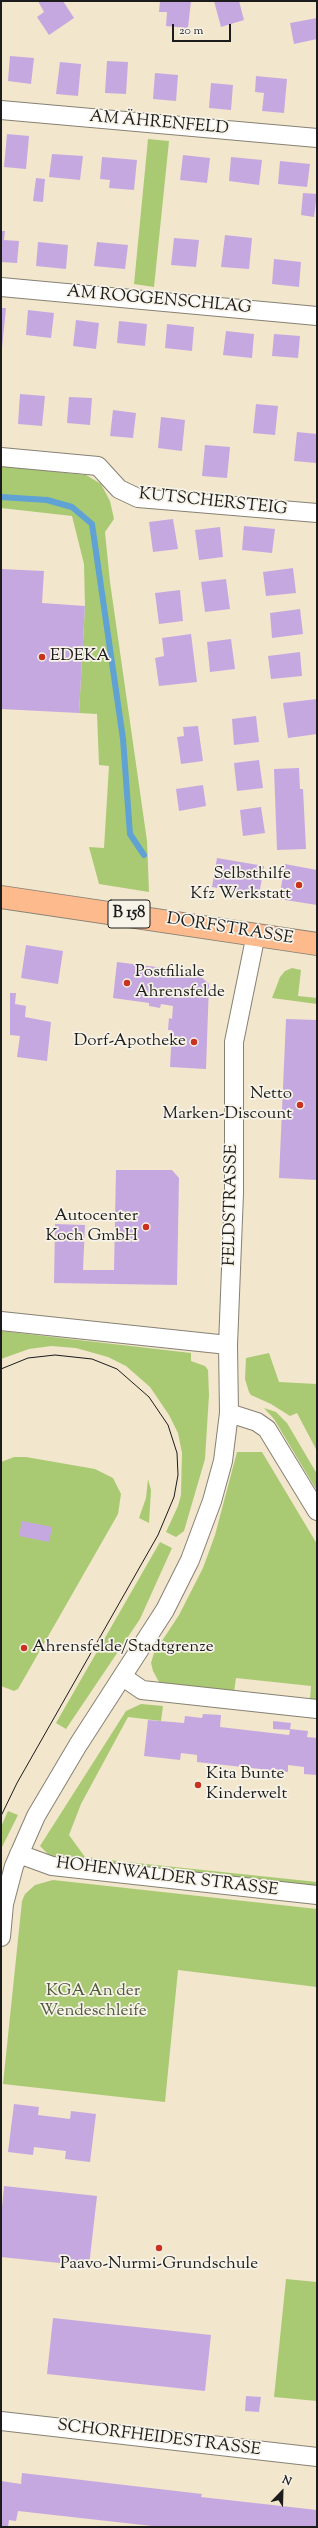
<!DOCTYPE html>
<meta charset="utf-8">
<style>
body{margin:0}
#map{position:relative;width:318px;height:2528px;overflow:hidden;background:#f2e6cd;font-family:"Sorts Mill Goudy",serif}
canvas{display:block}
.frame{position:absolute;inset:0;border:2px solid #1c1c1c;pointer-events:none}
.north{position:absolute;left:262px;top:2472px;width:40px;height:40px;-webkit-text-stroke:3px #f7f3e8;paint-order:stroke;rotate:23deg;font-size:11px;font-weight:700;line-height:16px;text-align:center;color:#1c1c1c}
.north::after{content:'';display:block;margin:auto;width:14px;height:18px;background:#1c1c1c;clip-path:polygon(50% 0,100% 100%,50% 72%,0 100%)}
.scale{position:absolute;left:172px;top:24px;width:59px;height:18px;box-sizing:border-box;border:2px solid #1c1c1c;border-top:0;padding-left:5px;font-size:12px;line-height:14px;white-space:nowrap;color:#1c1c1c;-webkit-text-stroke:3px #f7f3e8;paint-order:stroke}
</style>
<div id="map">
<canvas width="318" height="2528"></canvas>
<div class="frame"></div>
<div class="north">N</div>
<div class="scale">20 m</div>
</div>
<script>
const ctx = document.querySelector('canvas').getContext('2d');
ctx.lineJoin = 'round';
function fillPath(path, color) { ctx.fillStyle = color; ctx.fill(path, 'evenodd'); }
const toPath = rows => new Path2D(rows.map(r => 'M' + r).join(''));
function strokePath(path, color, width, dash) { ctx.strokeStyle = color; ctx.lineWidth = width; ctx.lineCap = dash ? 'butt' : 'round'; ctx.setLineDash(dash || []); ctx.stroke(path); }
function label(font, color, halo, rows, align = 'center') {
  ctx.font = font + ' "Sorts Mill Goudy",serif'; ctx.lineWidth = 3.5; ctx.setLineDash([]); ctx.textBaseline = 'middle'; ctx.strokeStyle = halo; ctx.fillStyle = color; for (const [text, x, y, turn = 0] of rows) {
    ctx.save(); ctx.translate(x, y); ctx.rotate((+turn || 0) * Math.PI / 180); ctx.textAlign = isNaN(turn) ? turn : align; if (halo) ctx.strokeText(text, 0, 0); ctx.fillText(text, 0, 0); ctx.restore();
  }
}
fillPath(toPath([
 [148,139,169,141,154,287,134,284],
 [1,466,86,475,101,484,110,501,114,519,105,532,110,582,147,841,149,892,99,884,89,847,104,848,109,766,99,765,97,714,79,713,85,606,84,564,72,516,1,508],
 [292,968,301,970,298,996,317,998,317,1004,272,998,280,977,285,971],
 [1,1331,191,1353,191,1361,205,1366,208,1370,209,1395,205,1459,184,1531,176,1537,166,1532,178,1506,181,1495,182,1453,178,1433,169,1415,150,1387,126,1366,108,1357,76,1348,51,1346,29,1349,1,1359],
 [269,1353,279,1382,317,1384,317,1451,297,1413,290,1416,271,1404,251,1395,249,1392,245,1379,246,1358],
 [264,1408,276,1412,287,1423,317,1474,317,1491,274,1419],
 [237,1452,262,1452,317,1544,317,1701,310,1700,311,1686,236,1678,234,1692,164,1685,159,1682,153,1671,151,1663,154,1653,179,1615,203,1568,215,1535],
 [14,1457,26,1457,95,1469,113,1478,121,1494,118,1514,18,1689,14,1691,1,1686,1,1462],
 [148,1479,151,1490,149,1523,139,1518,146,1498],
 [160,1542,172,1548,140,1619,66,1729,56,1723],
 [141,1704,163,1706,161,1721,128,1717,81,1804,69,1835,85,1857,118,1861,117,1866,58,1859,49,1855,40,1846,126,1711],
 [8,1811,18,1815,1,1849,1,1827],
 [127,1862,317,1882,317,1888,126,1867],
 [53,1880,317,1909,317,1987,178,1970,165,2102,3,2084,22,1901,25,1894,35,1885],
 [286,2279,317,2282,317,2401,274,2397]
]), '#a9ca73');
strokePath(toPath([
 [1,497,47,500,72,507,92,524,123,739,130,834,144,855]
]), '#5fa2d3', 6);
fillPath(toPath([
 [38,1,63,1,74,18,49,35,37,17,44,12],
 [160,1,191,1,188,28,166,26,167,12,159,12],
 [214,1,239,1,244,20,221,27],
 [317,18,317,39,294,44,290,23],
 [10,56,34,58,31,84,8,81],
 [107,61,128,62,126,94,105,93],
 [60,62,81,64,78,96,56,94],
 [155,73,178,75,176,101,153,99],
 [256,76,287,79,284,113,262,111,264,93,255,92],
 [211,83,233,85,231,110,209,108],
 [7,134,29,136,26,169,4,167],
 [52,154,83,156,80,180,49,177],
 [183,155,210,158,207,183,180,180],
 [102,157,137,160,134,190,109,188,110,180,100,179],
 [231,157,262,160,259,185,229,181],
 [280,161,310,164,307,187,278,184],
 [36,178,45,179,43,202,33,201],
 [303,193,317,194,314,217,301,215],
 [1,231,5,231,4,240,19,241,17,263,1,262],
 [225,235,252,238,249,269,221,267],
 [174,238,199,240,196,267,171,265],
 [38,242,68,245,66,269,36,266],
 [97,242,128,245,125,269,94,266],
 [274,259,301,262,299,287,272,284],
 [1,308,6,308,2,348,1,348],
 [28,310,54,313,51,338,26,335],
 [76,320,99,323,96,349,73,346],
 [119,321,147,324,145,346,117,343],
 [167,324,194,327,192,351,165,348],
 [226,331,254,334,252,358,223,355],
 [274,334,300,336,298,358,272,356],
 [20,394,45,396,42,426,18,424],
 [69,397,92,398,90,425,67,423],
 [256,404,278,406,275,435,253,433],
 [113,410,136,413,133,438,110,436],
 [161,417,185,420,182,451,158,448],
 [297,432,317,434,316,463,294,461],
 [205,445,230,447,227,478,202,476],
 [173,519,178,549,153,552,149,522],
 [244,526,275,529,272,553,242,550],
 [220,527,223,557,199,560,195,530],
 [293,568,296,593,266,596,263,572],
 [1,569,44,571,42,603,85,606,79,713,1,709],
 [226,579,230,609,205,612,201,582],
 [180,590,183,621,159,624,155,593],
 [300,609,303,634,272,638,270,613],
 [191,634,197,682,159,686,155,658,164,656,162,638],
 [231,639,235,669,210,672,207,642],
 [300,652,302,676,271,679,268,656],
 [317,699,317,734,288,738,283,703],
 [256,716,259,742,234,745,232,719],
 [198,726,203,761,181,764,177,737,184,736,183,727],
 [259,760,263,788,237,791,234,763],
 [299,768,300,789,303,789,306,849,277,850,274,769],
 [203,785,206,806,179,811,176,789],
 [261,807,265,833,243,836,240,810],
 [217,858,264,866,259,895,212,887],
 [285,864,317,870,317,905,279,899],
 [26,945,63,951,58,984,21,978],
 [117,962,196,972,209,984,206,1069,170,1067,172,1030,168,1030,169,1018,172,1019,173,1006,161,1004,160,1008,149,1006,149,1003,113,998],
 [10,993,16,993,15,1004,26,1006,25,1017,51,1022,47,1061,17,1057,20,1036,10,1035],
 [286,1019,317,1020,317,1180,279,1178],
 [116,1170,172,1170,179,1178,177,1285,54,1283,55,1224,85,1225,83,1270,114,1270],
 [22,1521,52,1527,49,1542,19,1536],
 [203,1714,221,1715,220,1727,289,1735,290,1730,273,1729,273,1721,291,1723,290,1729,308,1731,307,1737,317,1738,317,1775,304,1774,304,1767,288,1765,288,1772,197,1762,197,1755,181,1753,180,1760,144,1756,148,1720,184,1723,185,1716,202,1718],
 [14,2104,39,2107,38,2115,70,2119,71,2111,96,2114,90,2162,65,2159,66,2151,34,2147,33,2155,8,2152],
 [4,2186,97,2196,89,2266,1,2257,1,2218],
 [53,2318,211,2335,205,2391,47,2374],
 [246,2396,261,2397,259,2412,245,2411],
 [22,2473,202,2494,201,2497,317,2510,317,2527,161,2527,18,2511,16,2521,9,2520,8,2527,1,2527,1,2481,21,2484]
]), '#c6a8e0');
const street = toPath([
 [1,110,317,138],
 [1,287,317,316],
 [1,457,98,466,119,489,138,498,317,513],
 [1,1321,228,1345],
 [229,1413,257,1422,267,1429,317,1511],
 [123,1677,142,1690,317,1709],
 [19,1854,52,1866,317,1895],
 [1,1937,4,1904,14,1866,36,1816,78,1745,165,1610,190,1560,212,1501,223,1461,229,1413,228,1345,234,1193,234,1042,256,934],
 [1,2421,317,2457]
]);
const primary = toPath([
 [1,897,317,944]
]);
strokePath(street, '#878174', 20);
strokePath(primary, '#878174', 24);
strokePath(street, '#fff', 18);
strokePath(primary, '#fcba8d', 22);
strokePath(toPath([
 [1,1369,28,1358,55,1355,92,1359,117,1369,149,1397,168,1425,177,1453,178,1475,174,1497,158,1535,17,1783,1,1816]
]), '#1c1c1c', 1);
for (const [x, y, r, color] of [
 [42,657,4,"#c8321e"],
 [299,885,4,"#c8321e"],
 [127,983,4,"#c8321e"],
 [194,1042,4,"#c8321e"],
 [300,1105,4,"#c8321e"],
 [146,1227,4,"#c8321e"],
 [24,1648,4,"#c8321e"],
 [198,1785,4,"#c8321e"],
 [159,2248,4,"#c8321e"]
]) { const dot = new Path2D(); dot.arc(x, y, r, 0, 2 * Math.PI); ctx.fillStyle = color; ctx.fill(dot); strokePath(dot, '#f7f3e8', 1.5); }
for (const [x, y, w] of [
 [129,914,42]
]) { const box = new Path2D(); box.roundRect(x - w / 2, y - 14, w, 28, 3); ctx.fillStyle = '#f7f3e8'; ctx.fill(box); strokePath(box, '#1c1c1c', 1); }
label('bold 16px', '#1c1c1c', null, [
 ["B 158",129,914]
]);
label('17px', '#1c1c1c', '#f7f3e8', [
 ["AM ÄHRENFELD",159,124,5],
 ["AM ROGGENSCHLAG",159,301,5],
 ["KUTSCHERSTEIG",213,503,6],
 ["DORFSTRASSE",230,930,9],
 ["FELDSTRASSE",232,1205,-89],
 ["HOHENWALDER STRASSE",167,1878,7],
 ["SCHORFHEIDESTRASSE",159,2439,7]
]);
label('17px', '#1c1c1c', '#f7f3e8', [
 ["EDEKA",50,657],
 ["Selbsthilfe",291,875,"right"],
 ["Kfz Werkstatt",291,895,"right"],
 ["Postfiliale",135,973],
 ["Ahrensfelde",135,993],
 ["Dorf-Apotheke",186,1042,"right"],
 ["Netto",292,1095,"right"],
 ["Marken-Discount",292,1115,"right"],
 ["Autocenter",138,1217,"right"],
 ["Koch GmbH",138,1237,"right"],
 ["Ahrensfelde/Stadtgrenze",32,1648],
 ["Kita Bunte",206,1775],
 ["Kinderwelt",206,1795],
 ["Paavo-Nurmi-Grundschule",159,2265,"center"]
], 'left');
label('17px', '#4d593a', '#f7f3e8', [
 ["KGA An der",93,1992],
 ["Wendeschleife",93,2012]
]);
</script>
